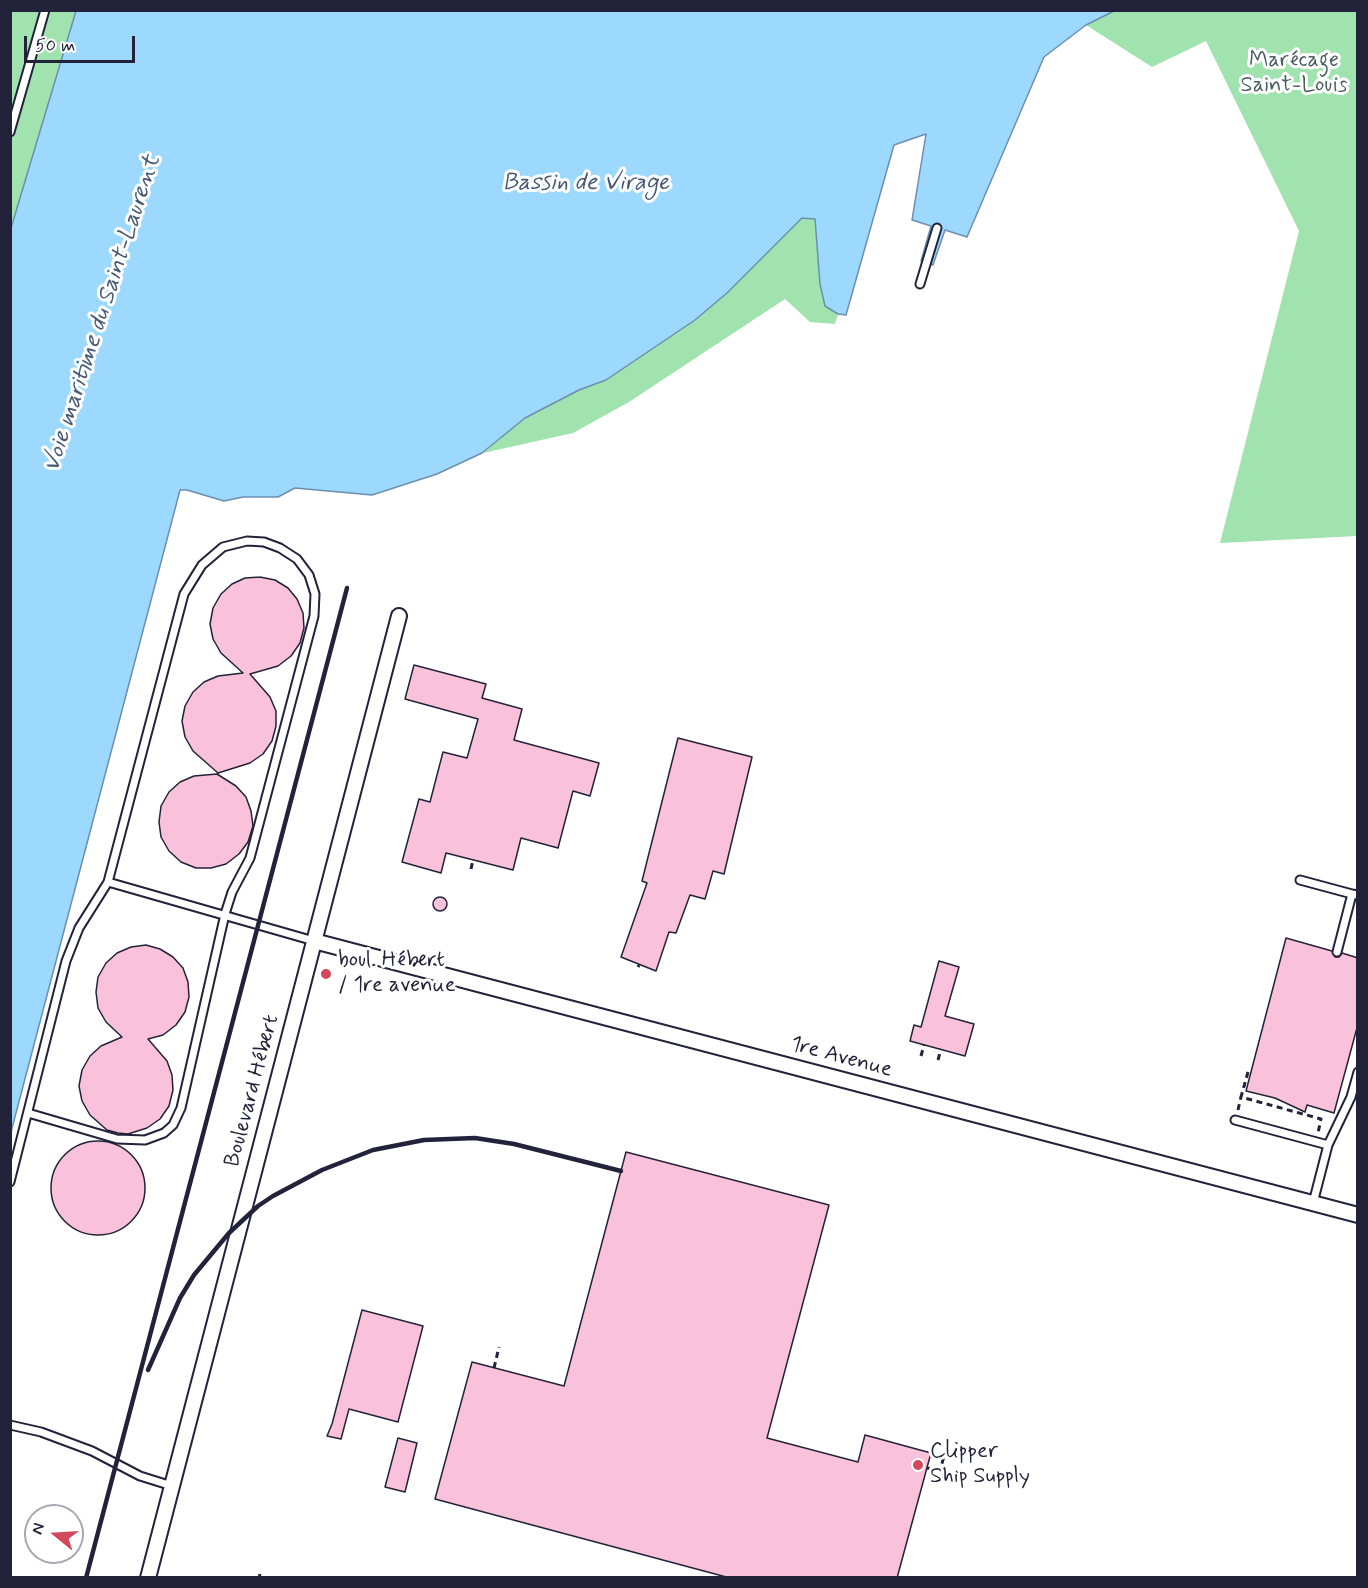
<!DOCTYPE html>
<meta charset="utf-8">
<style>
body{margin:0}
#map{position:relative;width:1368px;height:1588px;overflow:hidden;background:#fff;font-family:Mynerve,sans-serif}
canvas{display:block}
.frame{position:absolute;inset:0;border:12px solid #22223b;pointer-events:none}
.north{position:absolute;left:24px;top:1504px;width:60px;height:60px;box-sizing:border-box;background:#fff;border:2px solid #a7a7b1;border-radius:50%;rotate:288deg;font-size:16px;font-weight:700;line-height:24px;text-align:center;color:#22223b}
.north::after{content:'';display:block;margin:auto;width:21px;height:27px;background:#d1495b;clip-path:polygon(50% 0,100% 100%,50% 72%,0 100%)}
.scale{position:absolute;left:24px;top:36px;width:111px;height:27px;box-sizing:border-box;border:3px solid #22223b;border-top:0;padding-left:8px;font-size:18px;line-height:21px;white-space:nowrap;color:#22223b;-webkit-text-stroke:4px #fff;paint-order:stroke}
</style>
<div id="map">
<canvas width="1368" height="1588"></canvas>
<div class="frame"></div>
<div class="north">N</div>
<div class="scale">50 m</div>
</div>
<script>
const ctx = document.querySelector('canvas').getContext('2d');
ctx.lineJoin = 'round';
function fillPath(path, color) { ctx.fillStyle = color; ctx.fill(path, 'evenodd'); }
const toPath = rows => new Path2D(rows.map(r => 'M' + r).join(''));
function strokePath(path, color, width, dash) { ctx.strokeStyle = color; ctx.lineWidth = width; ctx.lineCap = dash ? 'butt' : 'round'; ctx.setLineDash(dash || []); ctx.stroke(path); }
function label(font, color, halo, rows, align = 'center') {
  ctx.font = font + ' Mynerve,sans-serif'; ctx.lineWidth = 6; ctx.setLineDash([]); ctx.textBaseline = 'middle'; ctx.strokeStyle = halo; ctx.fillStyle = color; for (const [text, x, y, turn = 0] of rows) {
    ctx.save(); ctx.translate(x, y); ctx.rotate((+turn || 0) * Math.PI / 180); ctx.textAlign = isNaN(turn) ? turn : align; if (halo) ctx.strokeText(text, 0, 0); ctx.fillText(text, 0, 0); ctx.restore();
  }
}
fillPath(toPath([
 [10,11,76,11,11,228,10,228],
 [1114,11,1357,11,1357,536,1220,543,1299,231,1206,41,1152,67,1086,25],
 [802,218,815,218,820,284,825,306,838,314,835,324,810,322,785,299,629,402,573,433,483,453,525,418,579,390,606,380,727,293]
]), '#a1e3ae');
const water = toPath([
 [76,11,1114,11,1086,25,1044,57,967,237,945,230,933,265,921,261,931,226,912,220,926,134,894,145,846,315,838,314,825,306,820,284,815,219,802,218,727,293,695,320,606,380,579,390,525,418,482,453,437,474,372,495,295,488,278,497,243,497,224,501,187,490,180,490,11,1132,11,228,76,11]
]);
fillPath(water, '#9dd8fe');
strokePath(water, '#6c8fb0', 1.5);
const building = toPath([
 [260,577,275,580,288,588,297,599,303,613,304,628,300,643,291,656,278,666,250,674,270,697,276,711,276,726,272,741,263,754,250,763,218,773,193,751,185,737,182,721,185,706,193,692,204,682,218,676,243,673,221,653,213,639,210,624,213,608,221,594,232,584,245,578,260,577],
 [414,665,486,684,482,698,522,709,514,740,599,763,590,796,573,791,558,848,521,838,513,870,446,853,441,873,402,862,419,799,430,802,443,752,467,758,478,719,405,699,414,665],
 [678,738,752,757,724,874,713,871,705,899,690,895,676,933,669,932,656,971,621,957,647,883,642,881,678,738],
 [217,774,236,786,246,797,251,811,253,826,248,842,239,854,226,864,211,868,196,868,181,862,169,851,161,837,159,822,161,806,169,792,180,782,194,776,217,774],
 '433 904a7 7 0 1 1 14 0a7 7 0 1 1-14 0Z',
 [1286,938,1332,951,1335,957,1339,957,1342,953,1358,958,1358,1024,1334,1113,1307,1105,1305,1112,1275,1098,1246,1091,1286,938],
 [146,945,160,949,173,957,183,968,188,982,189,997,185,1012,176,1025,163,1035,148,1039,167,1061,172,1075,173,1090,169,1106,160,1119,147,1128,128,1134,118,1133,107,1130,90,1115,82,1101,79,1086,82,1070,90,1056,101,1046,122,1037,106,1022,98,1008,96,992,98,977,106,963,117,953,131,947,146,945],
 [939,961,959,967,945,1016,974,1024,965,1056,910,1041,914,1025,921,1027,939,961],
 '51 1188a47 47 0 1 1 94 0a47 47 0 1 1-94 0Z',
 [626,1152,829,1205,767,1438,858,1462,865,1435,931,1453,897,1578,730,1578,435,1499,472,1362,564,1386,626,1152],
 [362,1310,423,1326,398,1422,349,1409,341,1439,327,1436,332,1424,362,1310],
 [398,1438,417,1443,405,1492,385,1487,398,1438]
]);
fillPath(building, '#f9c2da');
strokePath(building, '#22223b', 1.5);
const lane = toPath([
 [10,132,45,10],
 [920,284,937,228],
 [1300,880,1352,894],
 [108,882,314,941],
 [1337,952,1352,894,1358,895],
 [1235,1120,1328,1145,1313,1203],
 [1328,1145,1351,1097,1358,1072],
 [10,1182,66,961,79,928,108,882,184,594,202,565,223,547,247,541,264,542,280,548,297,559,309,575,315,594,314,616,250,858,232,892,225,914,181,1108,173,1125,164,1133,145,1140,117,1139,28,1113],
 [10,1425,41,1432,92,1451,140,1476,172,1486]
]);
const street = toPath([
 [314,941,1358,1215],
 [148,1578,399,616]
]);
strokePath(lane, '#22223b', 11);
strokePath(street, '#22223b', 18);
strokePath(toPath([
 [471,869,473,860],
 [638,967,639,965],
 [921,1056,924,1045],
 [938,1060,941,1049],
 [1248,1072,1241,1097,1321,1119,1318,1133],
 [1238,1110,1241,1097],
 [494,1368,499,1347],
 [927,1468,940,1471,946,1448],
 [259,1578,260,1574]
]), '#22223b', 3, [6, 4.5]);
strokePath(lane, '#fff', 7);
strokePath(street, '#fff', 14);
strokePath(toPath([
 [148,1370,180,1298,194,1275,229,1233,258,1206,273,1196,322,1170,350,1159,373,1150,424,1140,475,1138,514,1144,621,1171],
 [86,1578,347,588]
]), '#22223b', 4.5);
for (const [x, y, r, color] of [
 [326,974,6,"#d1495b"],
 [918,1465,6,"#d1495b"]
]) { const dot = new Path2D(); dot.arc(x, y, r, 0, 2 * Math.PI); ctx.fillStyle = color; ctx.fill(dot); strokePath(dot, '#fff', 2); }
label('22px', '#485c5e', '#fff', [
 ["Marécage",1294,61],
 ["Saint-Louis",1294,86]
]);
label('22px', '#22223b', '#fff', [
 ["boul. Hébert",338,961],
 ["/ 1re avenue",338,986],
 ["Clipper",930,1452],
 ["Ship Supply",930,1477]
], 'left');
label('22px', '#22223b', '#fff', [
 ["1re Avenue",841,1058,15],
 ["Boulevard Hébert",253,1091,-75]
]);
label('italic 24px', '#475976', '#fff', [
 ["Bassin de Virage",586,184],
 ["Voie maritime du Saint-Laurent",103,314,-72]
]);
</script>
